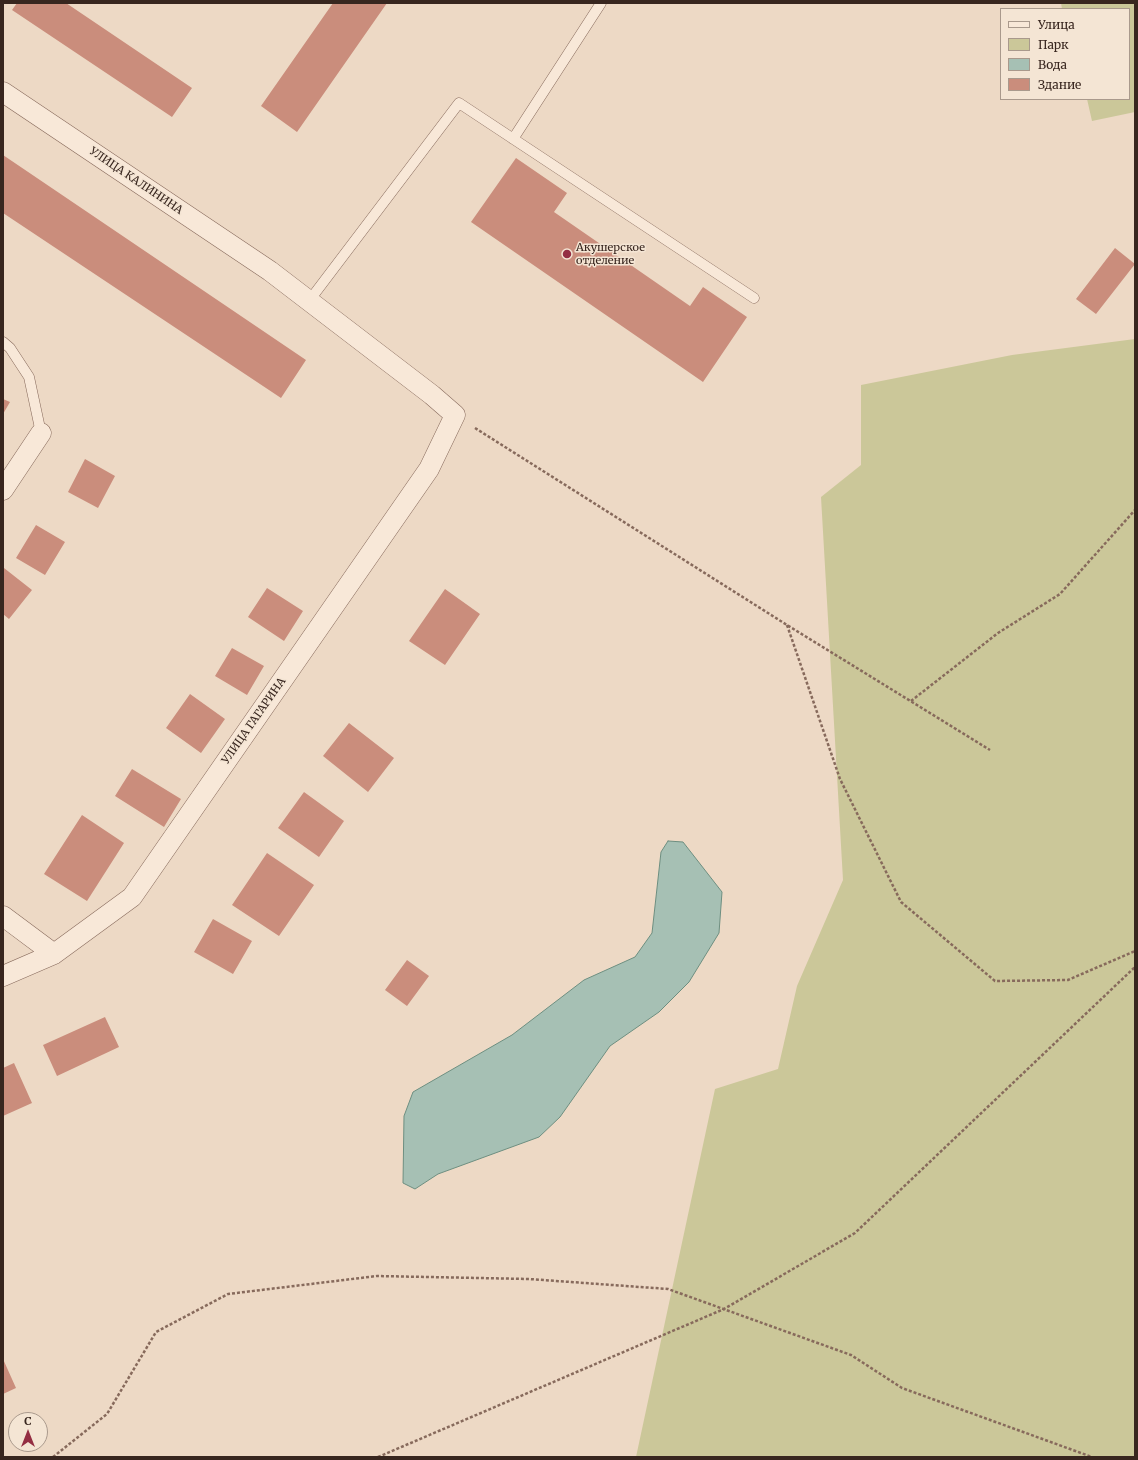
<!DOCTYPE html>
<meta charset="utf-8">
<style>
body{margin:0}
#map{position:relative;width:1138px;height:1460px;overflow:hidden;background:#edd9c5;font-family:Merriweather,serif}
canvas{display:block}
.frame{position:absolute;inset:0;border:4px solid #38261f;pointer-events:none}
.legend{position:absolute;left:1000px;top:8px;width:130px;height:92px;box-sizing:border-box;background:#f4e5d4;border:1px solid #a9998c;margin:0;padding:5px 7px;list-style:none;font-size:12px;color:#38261f}
.legend li{display:flex;align-items:center;gap:8px;height:20px}
.legend b{width:20px;border:1px solid #a9998c}
.north{position:absolute;left:8px;top:1412px;width:40px;height:40px;box-sizing:border-box;background:#f4e5d4;border:1px solid #a9998c;border-radius:50%;rotate:0deg;font-size:11px;font-weight:700;line-height:16px;text-align:center;color:#38261f}
.north::after{content:'';display:block;margin:auto;width:14px;height:18px;background:#942e43;clip-path:polygon(50% 0,100% 100%,50% 72%,0 100%)}
</style>
<div id="map">
<canvas width="1138" height="1460"></canvas>
<div class="frame"></div>
<ul class="legend">
<li><b style="height:5px;background:#f8e8d8"></b>Улица</li>
<li><b style="height:11px;background:#cbc799"></b>Парк</li>
<li><b style="height:11px;background:#a6c0b4"></b>Вода</li>
<li><b style="height:11px;background:#ca8d7c"></b>Здание</li>
</ul>
<div class="north">С</div>
</div>
<script>
const ctx = document.querySelector('canvas').getContext('2d');
ctx.lineJoin = 'round';
function fillPath(path, color) { ctx.fillStyle = color; ctx.fill(path, 'evenodd'); }
const toPath = rows => new Path2D(rows.map(r => 'M' + r).join(''));
function strokePath(path, color, width, dash) { ctx.strokeStyle = color; ctx.lineWidth = width; ctx.lineCap = dash ? 'butt' : 'round'; ctx.setLineDash(dash || []); ctx.stroke(path); }
function label(font, color, halo, rows, align = 'center') {
  ctx.font = font + ' Merriweather,serif'; ctx.lineWidth = 3; ctx.setLineDash([]); ctx.textBaseline = 'middle'; ctx.strokeStyle = halo; ctx.fillStyle = color; for (const [text, x, y, turn = 0] of rows) {
    ctx.save(); ctx.translate(x, y); ctx.rotate((+turn || 0) * Math.PI / 180); ctx.textAlign = isNaN(turn) ? turn : align; if (halo) ctx.strokeText(text, 0, 0); ctx.fillText(text, 0, 0); ctx.restore();
  }
}
fillPath(toPath([
 [1061,3,1135,3,1135,112,1092,121,1087,99,1129,99,1129,9,1062,9],
 [1135,339,1135,1457,636,1457,715,1089,778,1069,797,986,843,880,821,497,861,465,861,385,1012,355]
]), '#cbc799');
const water = toPath([
 [668,841,683,842,722,892,719,933,689,982,659,1012,610,1046,560,1117,539,1137,438,1174,415,1189,403,1183,404,1116,413,1092,512,1035,584,980,635,957,652,933,661,852,668,841]
]);
fillPath(water, '#a6c0b4');
strokePath(water, '#6d8e80', 1);
fillPath(toPath([
 [17,3,66,3,192,88,172,117,12,10],
 [333,3,387,3,297,132,261,106],
 [3,155,306,360,281,398,3,213],
 [516,158,567,193,554,212,690,306,703,287,747,317,703,382,471,222],
 [1115,248,1135,264,1096,314,1076,299],
 [3,399,10,402,3,414],
 [85,459,115,476,98,508,68,492],
 [36,525,65,542,45,575,16,558],
 [4,568,32,590,9,619,3,614,3,570],
 [267,588,303,611,284,641,248,617],
 [445,589,480,614,445,665,409,641],
 [232,648,264,666,247,695,215,676],
 [190,694,225,719,201,753,166,728],
 [349,723,394,758,368,792,323,756],
 [132,769,181,799,164,827,115,796],
 [304,792,344,821,319,857,278,828],
 [82,815,124,843,87,901,44,874],
 [267,853,314,885,279,936,232,905],
 [213,919,252,941,233,974,194,952],
 [407,960,429,976,407,1006,385,990],
 [105,1017,119,1047,57,1076,43,1045],
 [14,1063,32,1103,3,1116,3,1068],
 [3,1359,16,1388,3,1394]
]), '#ca8d7c');
const lane = toPath([
 [513,139,601,3],
 [309,301,459,103,754,298],
 [3,342,10,348,29,377,41,433]
]);
const street = toPath([
 [3,92,270,271,432,395,455,415,429,469,132,897,54,954,3,976],
 [3,490,41,433],
 [3,916,54,954]
]);
strokePath(lane, '#876a5c', 11);
strokePath(street, '#876a5c', 21);
strokePath(toPath([
 [475,428,787,625,990,750],
 [787,625,840,779,901,902,995,981,1068,980,1135,951],
 [911,701,998,633,1060,594,1135,510],
 [53,1457,107,1414,156,1332,228,1294,377,1276,529,1279,668,1289,851,1355,902,1388,1092,1457],
 [378,1457,724,1309,855,1233,1135,967]
]), '#876a5c', 2.5, [3, 2]);
strokePath(lane, '#f8e8d8', 10);
strokePath(street, '#f8e8d8', 20);
for (const [x, y, r, color] of [
 [567,254,5,"#942e43"]
]) { const dot = new Path2D(); dot.arc(x, y, r, 0, 2 * Math.PI); ctx.fillStyle = color; ctx.fill(dot); strokePath(dot, '#f4e5d4', 1.5); }
label('11px', '#38261f', '#f4e5d4', [
 ["УЛИЦА КАЛИНИНА",136,181,34],
 ["УЛИЦА ГАГАРИНА",254,721,-55]
]);
label('11px', '#38261f', '#f4e5d4', [
 ["Акушерское",576,248],
 ["отделение",576,261]
], 'left');
</script>
